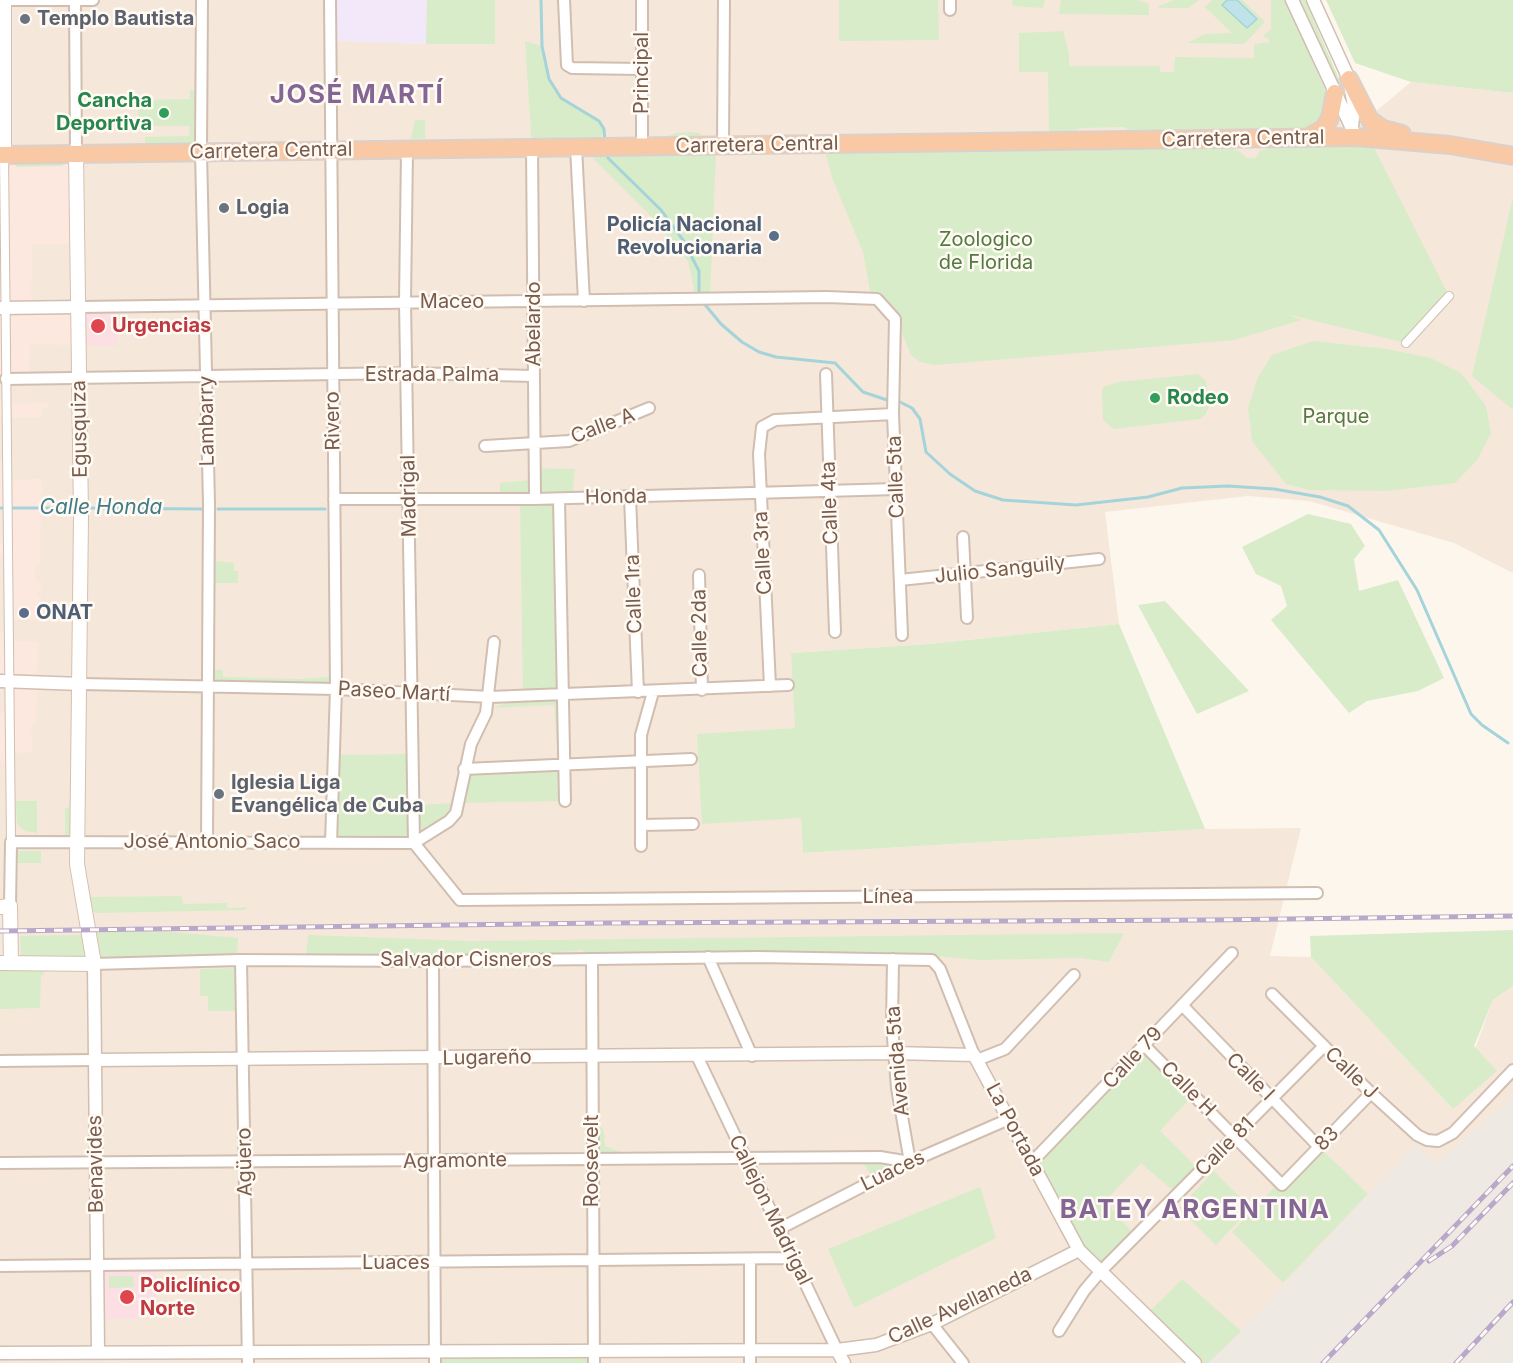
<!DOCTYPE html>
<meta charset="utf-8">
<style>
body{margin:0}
canvas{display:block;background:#fdf6ec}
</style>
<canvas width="1513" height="1363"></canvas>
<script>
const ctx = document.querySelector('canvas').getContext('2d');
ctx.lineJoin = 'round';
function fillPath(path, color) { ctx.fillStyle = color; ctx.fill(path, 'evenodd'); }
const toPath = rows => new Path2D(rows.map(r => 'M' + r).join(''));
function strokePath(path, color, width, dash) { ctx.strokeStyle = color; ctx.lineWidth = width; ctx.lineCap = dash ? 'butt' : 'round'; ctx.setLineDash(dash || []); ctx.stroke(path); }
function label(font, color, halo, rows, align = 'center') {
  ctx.font = font + ' Inter,sans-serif'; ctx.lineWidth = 5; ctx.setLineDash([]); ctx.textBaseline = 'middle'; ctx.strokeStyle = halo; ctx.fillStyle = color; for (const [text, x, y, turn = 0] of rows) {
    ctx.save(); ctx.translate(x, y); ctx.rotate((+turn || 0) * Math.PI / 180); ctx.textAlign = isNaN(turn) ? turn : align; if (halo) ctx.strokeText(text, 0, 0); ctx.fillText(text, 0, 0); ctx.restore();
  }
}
fillPath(toPath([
 [0,0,1285,0,1346,136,1411,82,1513,93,1513,573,1454,543,1309,501,1248,496,1105,512,1119,624,929,644,791,653,796,728,697,735,801,818,803,853,1205,829,1301,828,1270,956,1311,957,1453,1109,1493,1000,1513,986,1513,1363,0,1363]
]), '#f5e8da');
fillPath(toPath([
 [76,154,78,244,32,244,31,307,80,307,80,345,30,344,29,379,0,385,0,308,4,258,0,258,0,155],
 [0,399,6,399,7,404,48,403,48,407,42,408,42,417,0,418],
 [0,461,7,461,7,481,41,479,40,565,35,565,36,582,41,583,41,590,38,591,38,595,41,596,40,606,36,606,37,619,9,620,8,553,0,554,0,543,7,542,7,508,0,508],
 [0,632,9,632,12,641,38,641,36,725,31,725,32,752,10,753,10,761,0,761,0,713,9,713,9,682,0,681]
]), '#fde8e0');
fillPath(toPath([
 [1513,1098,1513,1363,1208,1363,1241,1331,1415,1145,1436,1163]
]), '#efe9e4');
fillPath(toPath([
 [330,0,427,0,426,44,330,41]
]), '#f3e8fa');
fillPath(toPath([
 [80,307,117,307,117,346,80,345],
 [156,1265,156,1318,98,1319,97,1266]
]), '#fbdfe3');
fillPath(toPath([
 [427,0,495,0,495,44,426,44],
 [839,0,938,0,939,40,839,41],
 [1012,0,1045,0,1043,8,1013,6],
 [1061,0,1138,0,1149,4,1149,15,1059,14],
 [1174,0,1199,0,1188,8,1159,8,1159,6],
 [1212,0,1242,0,1265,22,1244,44,1187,43,1205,34,1232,33,1205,7],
 [1271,0,1285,0,1330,101,1314,131,1136,135,1124,127,1080,128,1068,135,1049,135,1048,72,1019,72,1019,33,1063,31,1069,53,1069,66,1160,66,1160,72,1174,72,1175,57,1254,58,1254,44,1269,42,1269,39,1263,36,1271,29],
 [1296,0,1305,0,1347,97,1350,116],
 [1326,0,1513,0,1513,93,1411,82,1355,63],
 [525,41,542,46,549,79,561,98,599,121,604,129,598,147,590,154,716,154,710,296,695,294,688,261,648,213,589,154,532,148],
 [190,90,195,91,195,145,145,145,145,137,190,136,189,126,138,126,138,100,190,99],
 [415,120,425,120,425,139,411,139],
 [690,132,699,133,705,138,662,138,676,133],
 [1369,138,1449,296,1406,343,1286,314,1302,320,1234,340,935,365,920,362,911,355,898,324,871,296,863,252,833,180,823,144,1039,142,1207,147,1233,149,1239,151,1247,158,1256,158,1260,151,1273,147],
 [63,161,63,166,16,167,16,162],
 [1513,197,1513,410,1472,376],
 [1313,341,1387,349,1431,358,1461,373,1486,406,1491,433,1477,460,1455,483,1387,491,1309,490,1286,484,1252,441,1248,408,1258,377,1272,355],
 [1198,374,1206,381,1209,406,1206,414,1200,419,1114,429,1103,420,1102,390,1105,386,1119,382],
 [535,468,575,469,572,498,559,499,565,801,458,803,456,813,414,843,331,843,334,755,412,754,414,805,458,803,464,769,558,762,554,705,493,708,523,696,520,502,500,501,500,483,529,480],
 [1308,514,1351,524,1365,546,1354,559,1359,591,1398,580,1444,678,1418,691,1367,701,1349,713,1271,620,1287,606,1281,586,1256,574,1242,547],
 [216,561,234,563,234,571,238,571,238,583,215,583],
 [1165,601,1249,691,1197,714,1138,605],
 [1119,624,1205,829,803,853,801,818,702,824,697,734,795,728,791,653,929,644],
 [213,670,223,670,223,677,299,679,330,677,331,685,214,683],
 [16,801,37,801,37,833,25,831,17,824],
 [71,807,71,834,65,836,65,808],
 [16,851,41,851,41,863,16,863],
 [182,896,183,904,227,903,227,908,246,907,246,910,98,913,89,910,89,897],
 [1513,930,1513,986,1493,1000,1474,1046,1497,1071,1453,1109,1311,957,1310,936],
 [96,932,171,932,238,938,237,955,101,958],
 [1124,933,1109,962,1080,958,978,960,935,956,587,955,582,950,560,952,553,956,452,959,306,955,308,935,469,941],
 [83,935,87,952,83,959,22,959,21,956,20,936],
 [0,964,41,964,41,971,45,975,41,975,40,1008,0,1009],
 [238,968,239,1011,208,1011,208,996,200,996,200,969],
 [1144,1045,1193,1095,1160,1131,1201,1172,1177,1194,1141,1163,1105,1201,1136,1237,1100,1272,1079,1250,1032,1162],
 [601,1126,604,1133,605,1146,620,1152,597,1153,597,1127],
 [1319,1147,1368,1194,1283,1283,1232,1232,1280,1181],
 [889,1161,894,1165,872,1177,863,1162],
 [1214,1171,1251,1208,1216,1245,1179,1208],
 [980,1187,996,1238,854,1308,828,1249],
 [109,1276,133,1276,134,1287,109,1288],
 [1182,1279,1241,1331,1208,1363,1195,1363,1147,1314],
 [594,1350,594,1363,435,1363,435,1353]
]), '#d8ecc9');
const water = toPath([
 [1227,0,1237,0,1257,19,1247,28,1222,5,1227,0]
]);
fillPath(water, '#bfe3e8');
strokePath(water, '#a5d3da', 1.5);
strokePath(toPath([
 [541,0,542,46,549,79,561,98,599,121,604,129,605,143],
 [607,152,608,158,661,210,683,240,699,271,699,295,702,301,721,324,742,342,759,352,776,357,835,363,863,392,887,400],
 [900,402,912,408,920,419,926,452,950,474,975,491,1003,500,1076,505,1148,497,1182,488,1228,486,1274,489,1320,497,1348,506,1379,530,1417,590,1471,714,1482,725,1508,743],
 [0,508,78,508],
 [84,508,202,509],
 [218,509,325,509]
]), '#a5d3da', 3);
const pedestrian = toPath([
 [4,154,11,842],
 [1406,343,1449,296]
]);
const minor = toPath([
 [0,0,93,0],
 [75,0,76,154],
 [202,0,201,152,209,504,207,842],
 [330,0,336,689,331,843],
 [564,0,567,65,572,68,642,69],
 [642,0,642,146],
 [950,10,950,0],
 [723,146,724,0],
 [576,147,584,301],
 [532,148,535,499],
 [407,150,405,302,414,843],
 [80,307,827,297,877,299,895,319,893,414,902,635],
 [826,374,835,632],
 [6,379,406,373,534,376],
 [485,446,569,441,649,408],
 [630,497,638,692],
 [334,499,535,499,897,489],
 [559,499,565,801],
 [963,537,967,618],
 [699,575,702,690],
 [900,580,1099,559],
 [81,684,336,689,490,697,788,685],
 [770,686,759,454,762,427,775,420,893,414],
 [464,769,691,759],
 [641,825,693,824],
 [414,843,460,900,1317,893],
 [414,843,449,821,456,813,471,744,486,713,494,642],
 [641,846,641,735,653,692],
 [10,906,11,842,414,843],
 [708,957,752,1056],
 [592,959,594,1363],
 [241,960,248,1363],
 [433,961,435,1363],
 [94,964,239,960,433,961,757,957,932,960,940,969,974,1055],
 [1272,994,1371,1093,1417,1135,1427,1140,1438,1141,1453,1133,1513,1070],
 [1182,1005,1319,1147],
 [1144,1045,1282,1185,1371,1093],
 [697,1056,837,1350],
 [977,1060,1005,1049,1074,975],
 [0,1061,95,1060],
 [1032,1162,1232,953],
 [0,1163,880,1157,910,1162,897,1088,892,1025,893,959],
 [779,1229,910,1162,1009,1119],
 [0,1266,792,1258],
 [932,1324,963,1363],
 [1059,1331,1084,1291,1100,1272,1323,1047],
 [750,1363,750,1259]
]);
const tertiary = toPath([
 [1292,0,1356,137],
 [1313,0,1349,79,1354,106,1352,127],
 [0,308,80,307],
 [0,681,81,684],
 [94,964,98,1352],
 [95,1060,894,1053,974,1055,1079,1250,1195,1363],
 [837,1350,844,1363],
 [0,1353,837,1350,876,1345,932,1324,1079,1250]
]);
const secondary = toPath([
 [4,154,4,0],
 [0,907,10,906,11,963],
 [0,963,94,964,77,864,81,516,76,154]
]);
const trunk = toPath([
 [1349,79,1370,120,1383,129,1402,134],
 [1307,138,1324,128,1330,118,1335,93],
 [0,155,1356,137,1450,145,1513,156]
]);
strokePath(pedestrian, '#d1beb0', 10);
strokePath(minor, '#d1beb0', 14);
strokePath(tertiary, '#d1beb0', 15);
strokePath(secondary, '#d6c0b0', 16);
strokePath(trunk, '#dad1cd', 20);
strokePath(pedestrian, '#fff', 8);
strokePath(minor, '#fff', 10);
strokePath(tertiary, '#fff', 12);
strokePath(secondary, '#fff', 14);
strokePath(trunk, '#f9c8a4', 16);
const rail = toPath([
 [0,931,603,923,1212,920,1513,916],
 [1429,1261,1452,1246,1513,1183],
 [1323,1363,1513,1166],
 [1456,1363,1513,1302]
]);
strokePath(rail, '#b9a8c9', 5);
strokePath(rail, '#fffaf3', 3, [9]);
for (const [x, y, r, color] of [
 [25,19,6,"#6b7280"],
 [164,113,6,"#2e9e5b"],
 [224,208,6,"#6b7280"],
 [774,236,6,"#5c6f8a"],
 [98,326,8,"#e0444e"],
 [1155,398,6,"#2e9e5b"],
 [24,613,6,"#5c6f8a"],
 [219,794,6,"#6b7280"],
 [127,1297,8,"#e0444e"]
]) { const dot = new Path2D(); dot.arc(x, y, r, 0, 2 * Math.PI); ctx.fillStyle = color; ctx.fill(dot); strokePath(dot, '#fffaf3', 2); }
label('bold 20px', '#5b616d', '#fffaf3', [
 ["Templo Bautista",37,19],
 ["Logia",236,208],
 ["Iglesia Liga",231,783],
 ["Evangélica de Cuba",231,806]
], 'left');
label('20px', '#7a5c4d', '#fffaf3', [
 ["Principal",642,73,-90],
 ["Carretera Central",1243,139,-1],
 ["Carretera Central",757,145,-1],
 ["Carretera Central",271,151,-1],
 ["Maceo",452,302],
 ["Abelardo",534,324,-90],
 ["Estrada Palma",432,375],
 ["Lambarry",207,421,-91],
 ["Rivero",333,421,-91],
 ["Calle A",603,426,-21],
 ["Egusquiza",80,429,-91],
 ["Calle 5ta",896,477,-92],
 ["Madrigal",409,496,-91],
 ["Honda",616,497,-1],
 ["Calle 4ta",830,503,-92],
 ["Calle 3ra",763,553,-93],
 ["Julio Sanguily",1000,570,-6],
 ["Calle 1ra",634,594,-92],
 ["Calle 2da",700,633,-91],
 ["Paseo Martí",394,692,3],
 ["José Antonio Saco",212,842],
 ["Línea",888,897],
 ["Salvador Cisneros",466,960],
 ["Lugareño",487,1058,-1],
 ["Calle 79",1133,1058,-47],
 ["Avenida 5ta",898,1061,-95],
 ["Calle J",1351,1073,44],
 ["Calle I",1250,1077,45],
 ["Calle H",1188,1089,45],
 ["La Portada",1015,1130,62],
 ["83",1327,1139,-46],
 ["Calle 81",1225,1147,-45],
 ["Agramonte",455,1161,-1],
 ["Roosevelt",592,1161,-90],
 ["Agüero",245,1162,-91],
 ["Benavides",96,1164,-91],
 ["Luaces",893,1171,-26],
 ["Callejon Madrigal",770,1210,64],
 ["Luaces",396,1263],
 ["Calle Avellaneda",960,1306,-25]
]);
label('bold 20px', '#27864d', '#fffaf3', [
 ["Cancha",152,101],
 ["Deportiva",152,124],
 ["Rodeo",1167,398,"left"]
], 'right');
label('bold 20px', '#4e5e75', '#fffaf3', [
 ["Policía Nacional",762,225],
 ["Revolucionaria",762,248],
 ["ONAT",36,613,"left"]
], 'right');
label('20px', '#537a41', '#fffaf3', [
 ["Zoologico",986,240],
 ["de Florida",986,263],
 ["Parque",1336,417]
]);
label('bold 20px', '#be3a42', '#fffaf3', [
 ["Urgencias",112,326],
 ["Policlínico",140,1286],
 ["Norte",140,1309]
], 'left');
label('italic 21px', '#437c86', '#fffaf3', [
 ["Calle Honda",101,508]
]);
ctx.letterSpacing = '1.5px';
label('bold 26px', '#846695', '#fffaf3', [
 ["JOSÉ MARTÍ",357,95],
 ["BATEY ARGENTINA",1195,1210]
]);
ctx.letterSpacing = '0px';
</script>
